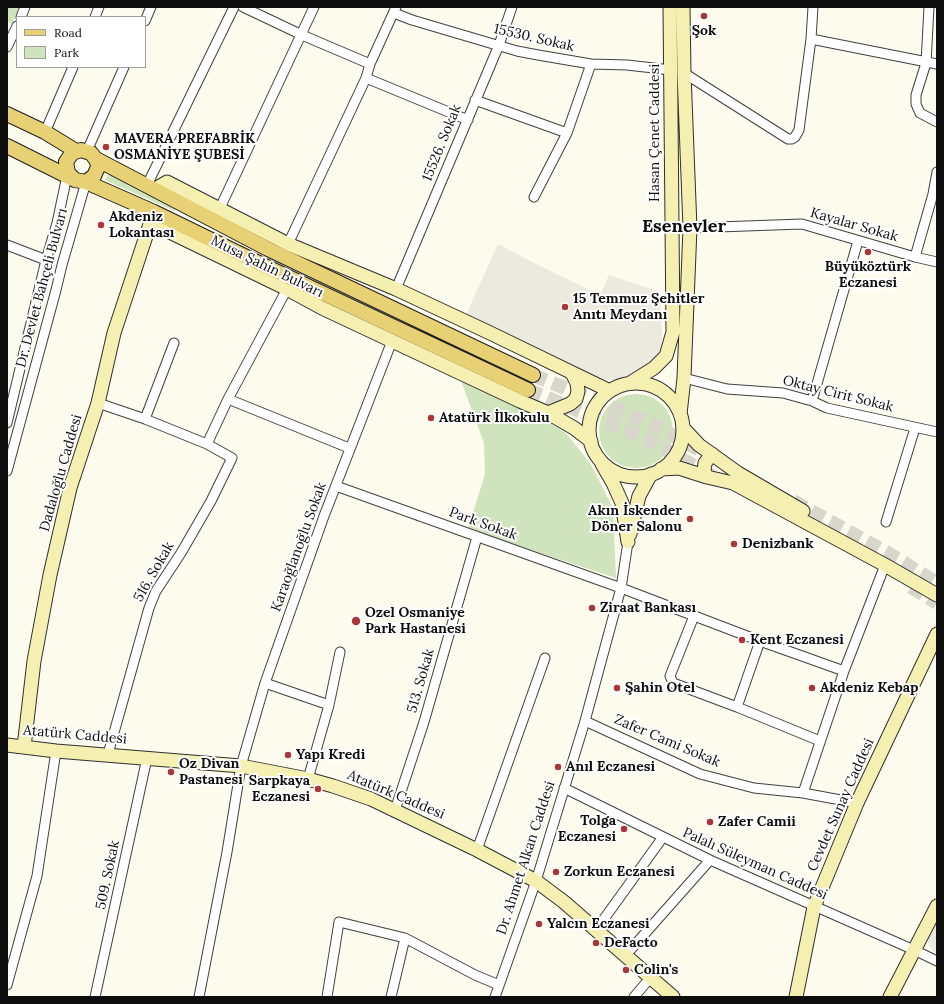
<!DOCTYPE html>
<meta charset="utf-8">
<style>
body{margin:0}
#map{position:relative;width:944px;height:1004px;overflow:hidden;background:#fdfbee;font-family:Lora,serif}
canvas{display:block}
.frame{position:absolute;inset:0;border:8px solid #0d0d0d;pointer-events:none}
.legend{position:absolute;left:16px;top:16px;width:130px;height:52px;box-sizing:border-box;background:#fff;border:1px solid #9e9e9e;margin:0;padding:5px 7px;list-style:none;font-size:12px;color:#0d0d0d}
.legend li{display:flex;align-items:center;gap:8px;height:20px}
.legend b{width:20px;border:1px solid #9e9e9e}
</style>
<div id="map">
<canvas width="944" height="1004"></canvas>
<div class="frame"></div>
<ul class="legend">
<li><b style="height:5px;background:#e8d074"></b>Road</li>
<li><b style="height:11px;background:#cfe3bc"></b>Park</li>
</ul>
</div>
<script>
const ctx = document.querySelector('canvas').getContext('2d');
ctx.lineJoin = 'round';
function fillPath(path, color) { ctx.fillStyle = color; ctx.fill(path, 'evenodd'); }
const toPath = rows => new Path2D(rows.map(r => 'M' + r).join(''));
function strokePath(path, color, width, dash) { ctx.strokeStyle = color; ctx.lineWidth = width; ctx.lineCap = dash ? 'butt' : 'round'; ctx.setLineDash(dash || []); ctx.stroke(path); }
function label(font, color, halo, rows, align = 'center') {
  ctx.font = font + ' Lora,serif'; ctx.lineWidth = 4; ctx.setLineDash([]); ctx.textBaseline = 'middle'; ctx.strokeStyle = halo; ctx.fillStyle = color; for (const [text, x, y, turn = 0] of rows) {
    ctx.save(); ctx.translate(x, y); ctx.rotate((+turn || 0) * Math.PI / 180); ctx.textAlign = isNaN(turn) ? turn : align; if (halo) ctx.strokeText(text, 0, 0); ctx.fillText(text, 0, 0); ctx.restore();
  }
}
fillPath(toPath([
 [7,7,19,7,12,24,7,21],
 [109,173,176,208,175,211,105,180],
 [460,378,512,402,565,432,590,463,613,508,616,578,468,529,485,474,484,443],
 '599 431a37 37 0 1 1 74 0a37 37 0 1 1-74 0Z'
]), '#cfe3bc');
fillPath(toPath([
 [498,244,534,263,600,295,609,275,660,292,662,335,661,346,658,354,648,366,634,374,618,380,607,380,595,378,464,319],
 [937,910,937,954,933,952,929,945,927,938]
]), '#ece9de');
strokePath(toPath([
 [533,375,652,424,705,453],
 [528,390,645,438,712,476],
 [793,501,886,552,937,583],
 [911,587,937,603]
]), '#d9d7cc', 14, [14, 7]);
const street = toPath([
 [243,7,302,35,370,64],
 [929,7,926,63,916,95,916,104,920,113,937,122],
 [394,13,412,20,517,51,538,55,591,64,627,65,671,70],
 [21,17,25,7],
 [95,17,99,7],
 [145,21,151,7],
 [811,39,937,64],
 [7,47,17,26],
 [684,73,788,139,792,139,795,137,799,130,811,39,813,7],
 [366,78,468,120],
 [475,100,567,133],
 [45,132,73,67],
 [87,151,124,67],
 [147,185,234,7],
 [534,197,567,133,591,64],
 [220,208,314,7],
 [690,228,802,224,915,257,937,262],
 [288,244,366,78,370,64,396,7],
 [7,245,46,260],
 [915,257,933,194,937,172],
 [396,289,499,45,512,7],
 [684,378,727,389,783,393,812,401,827,408,937,432],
 [228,399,349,448],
 [812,401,858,241],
 [98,403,145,419,207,444,232,458,211,501,181,553,156,591,149,608,108,754],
 [145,419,174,343],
 [7,423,46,260,57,223,67,176],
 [207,444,228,399,287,289],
 [7,471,56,290,62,265,86,182],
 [336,486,621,588,760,641,844,671],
 [886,522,915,428],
 [694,616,670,676,673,683,737,707,820,741],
 [265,683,329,705],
 [737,707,760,641],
 [585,721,700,774,754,788,803,793,857,803],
 [308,779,329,705,340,652],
 [564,788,710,860,914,950,937,961],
 [803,793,844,671,885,565],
 [395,810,424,722,477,537],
 [477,850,545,658],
 [596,930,663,837],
 [625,956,710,860],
 [7,985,37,876,56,751],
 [95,997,147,758],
 [199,997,227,852,241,766,265,683,324,516,392,341],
 [327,997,339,922,405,938,475,975,499,985],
 [391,997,405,938],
 [495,997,536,881,585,721,621,588,628,542],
 [634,997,650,978]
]);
const secondary = toPath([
 [155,189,167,182,288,244,396,289,488,332,610,391],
 [151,223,287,289,322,308,520,401,548,413,574,428,591,441],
 [630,383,654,368,666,356,673,332,670,7],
 '589 430a47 47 0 1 1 94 0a47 47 0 1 1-94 0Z',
 [548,413,570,404,576,399,578,391,577,383,572,373],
 [680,414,684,378,690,228,684,73,683,7],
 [683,428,699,445,738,473,803,511],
 [602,464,613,483,622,503,628,542],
 [661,469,679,468,707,477,733,483,885,565,937,595],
 [707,477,704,471,705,463,712,454],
 [630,534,639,496,651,474],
 [7,745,56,751,241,766,308,779,333,786,371,799,477,850,536,881,564,902,673,997],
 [24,747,34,661,50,575,70,488,98,403,114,333,154,212],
 [796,997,814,907,857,803,937,634],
 [890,997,937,906]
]);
const primary = toPath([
 [7,114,45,132,76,151],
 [7,146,75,180,86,182,154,212,265,266,528,390],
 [96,159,268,249,533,375],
 [75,180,68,173,66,162,72,153,81,150,91,153,97,161,98,167,94,176,86,182]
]);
strokePath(street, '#404040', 11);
strokePath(secondary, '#2f2f2f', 15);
strokePath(primary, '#1e1e1e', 16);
strokePath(street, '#fff', 9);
strokePath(secondary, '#f5f0b1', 13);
strokePath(primary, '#e8d074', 14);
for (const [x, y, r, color] of [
 [704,16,4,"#ab3637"],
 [106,147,4,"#ab3637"],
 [101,225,4,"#ab3637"],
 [868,252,4,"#ab3637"],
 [565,307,4,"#ab3637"],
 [431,418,4,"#ab3637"],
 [690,519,4,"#ab3637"],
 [734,544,4,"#ab3637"],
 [592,608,4,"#ab3637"],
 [356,621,5,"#ab3637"],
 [742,640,4,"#ab3637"],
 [617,688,4,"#ab3637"],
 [812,688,4,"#ab3637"],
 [288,755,4,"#ab3637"],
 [558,767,4,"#ab3637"],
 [171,772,4,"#ab3637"],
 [318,789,4,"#ab3637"],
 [710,822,4,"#ab3637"],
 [624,829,4,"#ab3637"],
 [556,872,4,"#ab3637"],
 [539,924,4,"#ab3637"],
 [596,943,4,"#ab3637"],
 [626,970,4,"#ab3637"]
]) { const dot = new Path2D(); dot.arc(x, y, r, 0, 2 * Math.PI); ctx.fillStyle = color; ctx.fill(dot); strokePath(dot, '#fff', 1.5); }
label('bold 14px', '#0d0d0d', '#fff', [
 ["Şok",704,31,"center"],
 ["MAVERA PREFABRİK",114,139],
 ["OSMANİYE ŞUBESİ",114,155],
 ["Akdeniz",109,217],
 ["Lokantası",109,233],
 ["Büyüköztürk",868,267,"center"],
 ["Eczanesi",868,283,"center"],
 ["15 Temmuz Şehitler",573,299],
 ["Anıtı Meydanı",573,315],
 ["Atatürk İlkokulu",439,418],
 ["Akın İskender",682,511,"right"],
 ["Döner Salonu",682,527,"right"],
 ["Denizbank",742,544],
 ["Ziraat Bankası",600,608],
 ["Ozel Osmaniye",365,613],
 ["Park Hastanesi",365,629],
 ["Kent Eczanesi",750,640],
 ["Şahin Otel",625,688],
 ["Akdeniz Kebap",820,688],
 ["Yapı Kredi",296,755],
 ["Oz Divan",179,764],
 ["Pastanesi",179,780],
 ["Anıl Eczanesi",566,767],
 ["Sarpkaya",310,781,"right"],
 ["Eczanesi",310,797,"right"],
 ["Tolga",616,821,"right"],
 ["Eczanesi",616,837,"right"],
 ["Zafer Camii",718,822],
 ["Zorkun Eczanesi",564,872],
 ["Yalcın Eczanesi",547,924],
 ["DeFacto",604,943],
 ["Colin's",634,970]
], 'left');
label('14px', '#0d0d0d', '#fff', [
 ["15530. Sokak",534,38,13],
 ["Hasan Çenet Caddesi",655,133,-90],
 ["15526. Sokak",442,143,-68],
 ["Kayalar Sokak",854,225,16],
 ["Musa Şahin Bulvarı",267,267,26],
 ["Dr. Devlet Bahçeli Bulvarı",42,288,-75],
 ["Oktay Cirit Sokak",838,394,14],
 ["Dadaloğlu Caddesi",61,473,-74],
 ["Park Sokak",483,524,20],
 ["Karaoğlanoğlu Sokak",299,547,-70],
 ["516. Sokak",154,572,-60],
 ["513. Sokak",421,681,-74],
 ["Atatürk Caddesi",75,735,5],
 ["Zafer Cami Sokak",667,741,23],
 ["Atatürk Caddesi",396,795,23],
 ["Cevdet Sunay Caddesi",841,805,-66],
 ["Dr. Ahmet Alkan Caddesi",526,858,-72],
 ["Palalı Süleyman Caddesi",755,864,24],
 ["509. Sokak",108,875,-78]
]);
label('bold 18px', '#0d0d0d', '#fff', [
 ["Esenevler",684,227]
]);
</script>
